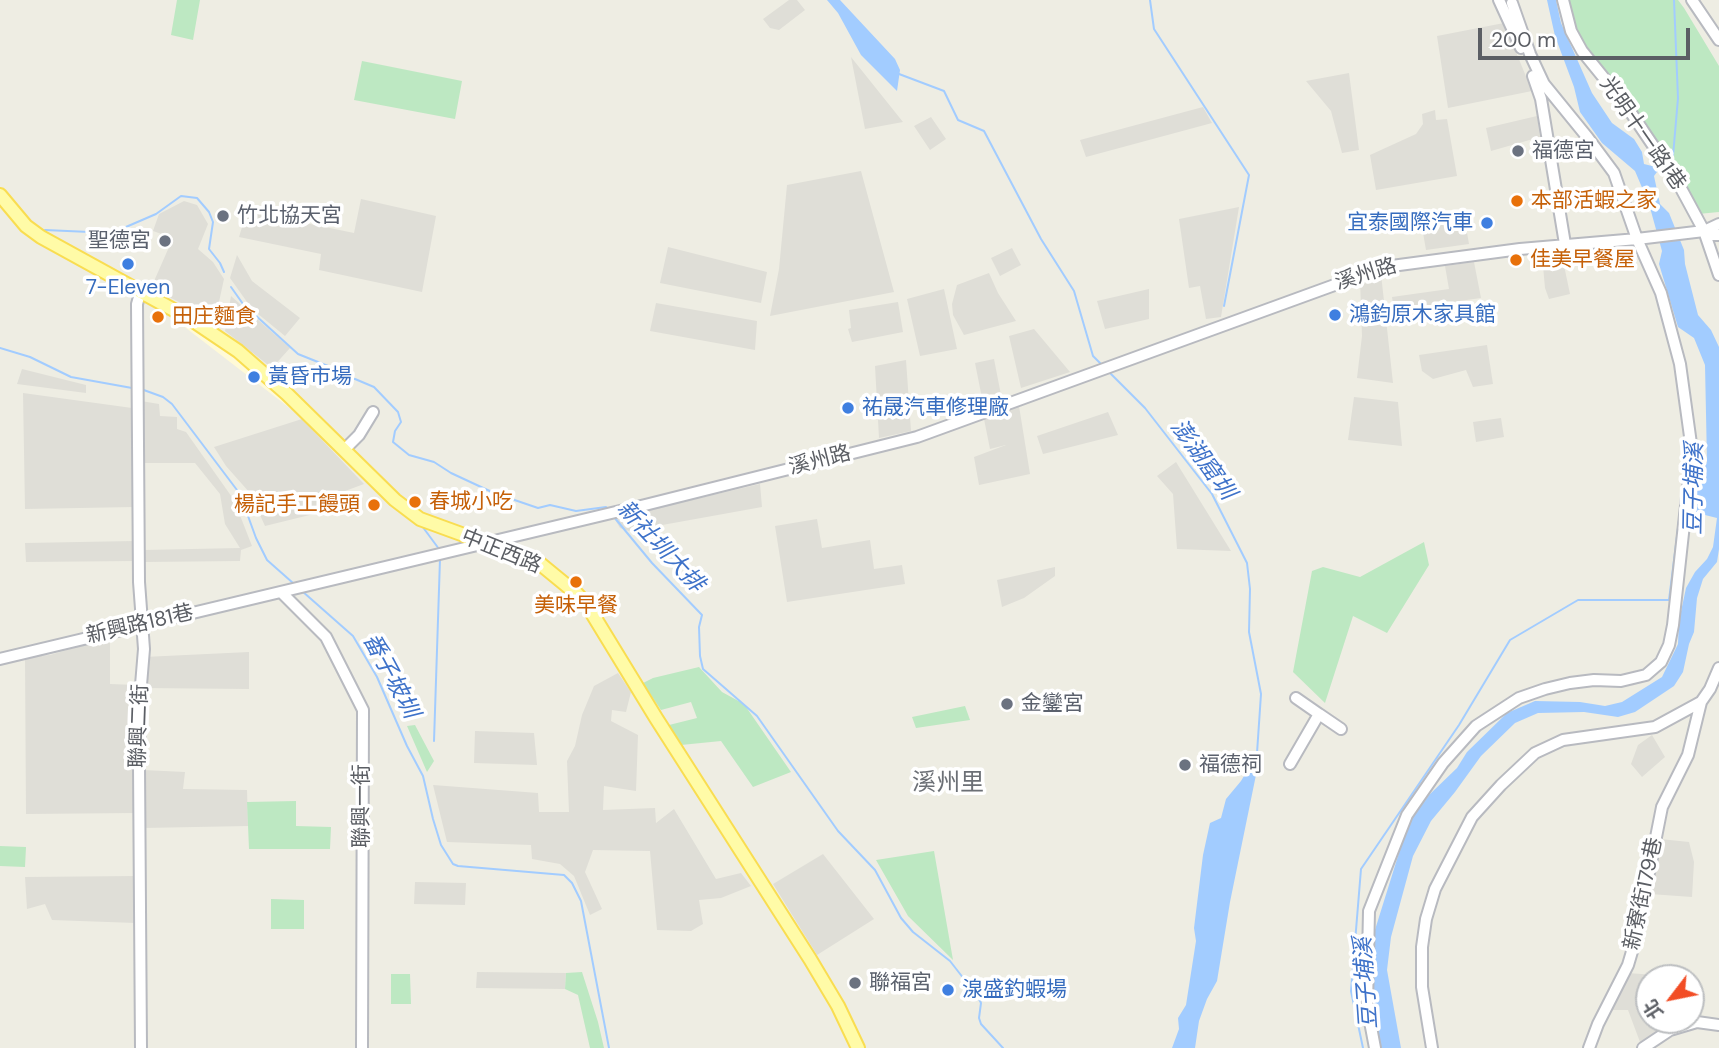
<!DOCTYPE html>
<meta charset="utf-8">
<style>
body{margin:0}
#map{position:relative;width:1719px;height:1048px;overflow:hidden;background:#eeede3;font-family:"DM Sans","Noto Sans TC",sans-serif}
canvas{display:block}
.north{position:absolute;left:1635px;top:964px;width:70px;height:70px;box-sizing:border-box;background:#fff;border:2px solid #bdbfc1;border-radius:50%;rotate:238deg;font-size:19px;font-weight:700;line-height:28px;text-align:center;color:#5b5e64}
.north::after{content:'';display:block;margin:auto;width:24px;height:32px;background:#f24d25;clip-path:polygon(50% 0,100% 100%,50% 72%,0 100%)}
.scale{position:absolute;left:1478px;top:28px;width:212px;height:32px;box-sizing:border-box;border:4px solid #5b5e64;border-top:0;padding-left:9px;font-size:21px;line-height:24px;white-space:nowrap;color:#5b5e64;-webkit-text-stroke:5px #fff;paint-order:stroke}
</style>
<div id="map">
<canvas width="1719" height="1048"></canvas>
<div class="north">北</div>
<div class="scale">200 m</div>
</div>
<script>
const ctx = document.querySelector('canvas').getContext('2d');
ctx.lineJoin = 'round';
function fillPath(path, color) { ctx.fillStyle = color; ctx.fill(path, 'evenodd'); }
const toPath = rows => new Path2D(rows.map(r => 'M' + r).join(''));
function strokePath(path, color, width, dash) { ctx.strokeStyle = color; ctx.lineWidth = width; ctx.lineCap = dash ? 'butt' : 'round'; ctx.setLineDash(dash || []); ctx.stroke(path); }
function label(font, color, halo, rows, align = 'center') {
  ctx.font = font + ' "DM Sans","Noto Sans TC",sans-serif'; ctx.lineWidth = 7; ctx.setLineDash([]); ctx.textBaseline = 'middle'; ctx.strokeStyle = halo; ctx.fillStyle = color; for (const [text, x, y, turn = 0] of rows) {
    ctx.save(); ctx.translate(x, y); ctx.rotate((+turn || 0) * Math.PI / 180); ctx.textAlign = isNaN(turn) ? turn : align; if (halo) ctx.strokeText(text, 0, 0); ctx.fillText(text, 0, 0); ctx.restore();
  }
}
fillPath(toPath([
 [173,315,214,340,302,414,300,416,173,318]
]), '#fffad7');
fillPath(toPath([
 [789,0,797,0,805,10,779,30,770,28,763,19],
 [1504,23,1532,91,1448,108,1437,36],
 [851,57,903,122,865,129],
 [1349,73,1359,150,1342,153,1331,111,1306,81],
 [1203,107,1212,123,1086,157,1080,140],
 [1435,110,1436,120,1447,119,1457,176,1376,190,1370,155,1416,134,1423,124,1422,114],
 [1537,116,1540,137,1491,151,1486,128],
 [931,117,946,139,930,150,914,126],
 [861,171,894,292,770,316,779,269,787,185],
 [361,199,436,216,422,292,319,270,321,254,239,237,247,211,354,233],
 [184,201,197,205,208,224,198,249,213,262,224,279,215,320,151,288,173,238,153,231,159,214],
 [1239,207,1221,317,1206,319,1200,286,1189,288,1179,219],
 [1465,221,1469,244,1426,250,1422,227],
 [668,247,767,272,761,303,660,283],
 [1012,248,1021,265,1000,276,991,258],
 [237,255,252,281,300,318,285,336,252,309,230,278],
 [1542,255,1562,256,1570,294,1549,299,1545,288],
 [1474,262,1481,298,1394,310,1392,297,1449,289,1445,266],
 [989,273,998,293,1016,321,964,335,953,315,952,304,957,285],
 [1381,274,1393,383,1357,378,1362,336,1360,279],
 [944,289,957,349,920,356,907,299],
 [1149,289,1149,319,1105,329,1097,301],
 [231,296,290,348,272,368,225,331],
 [898,302,903,332,852,342,848,329,851,328,849,310],
 [656,303,757,321,755,350,650,331],
 [1034,329,1070,372,1021,388,1009,336],
 [1487,345,1493,384,1473,387,1466,370,1433,379,1422,371,1419,355],
 [994,359,1001,395,982,398,975,363],
 [906,360,911,431,879,438,875,366],
 [22,369,86,385,86,393,17,384],
 [23,393,132,408,134,507,25,509],
 [1354,397,1398,402,1402,446,1348,440],
 [141,401,159,404,160,416,177,417,177,429,186,432,234,500,252,546,241,550,240,561,144,562,144,550,240,548,225,524,220,494,195,463,142,463],
 [1019,406,1030,474,979,485,974,457,1006,445,990,449,984,419],
 [1108,412,1118,435,1043,454,1037,436],
 [1501,418,1504,437,1476,442,1473,422],
 [302,419,364,484,337,494,334,509,265,526,250,493,226,466,214,447],
 [1176,462,1231,551,1177,549,1173,494,1157,476],
 [760,484,762,507,629,531,620,528,614,518],
 [817,519,822,548,870,540,874,569,902,565,905,584,787,602,775,526],
 [134,541,135,561,26,562,25,543],
 [1055,567,1055,576,1024,598,1002,607,997,580],
 [110,637,110,684,136,685,135,813,26,814,25,657,50,655],
 [249,652,249,689,143,688,144,657],
 [618,673,631,692,626,712,612,710,611,721,638,735,636,791,604,786,603,810,655,808,656,823,674,809,716,879,741,873,751,886,721,898,699,900,703,924,691,931,657,930,650,851,593,850,585,872,602,909,590,915,574,876,560,864,532,859,531,845,447,842,433,785,538,793,539,812,569,812,567,761,575,746,582,715,594,686],
 [475,731,534,733,537,765,474,763],
 [1652,735,1665,757,1642,777,1631,764,1638,745],
 [143,770,185,772,183,789,247,790,248,826,143,828],
 [1660,839,1689,842,1694,862,1692,897,1650,894],
 [823,854,874,919,817,955,773,884],
 [135,876,136,923,52,920,45,904,27,909,25,877],
 [415,882,466,883,465,905,414,904],
 [477,972,566,973,565,989,476,988],
 [1627,973,1656,975,1656,978,1649,978,1649,1020,1659,1020,1660,1033,1640,1042,1628,1010,1611,1010]
]), '#dfded7');
fillPath(toPath([
 [177,0,200,0,193,40,171,35],
 [1567,0,1678,0,1684,8,1719,66,1719,212,1698,214,1673,165,1632,105,1586,51,1572,26],
 [362,61,462,81,455,119,354,100],
 [1424,542,1429,565,1387,633,1353,616,1325,703,1293,672,1312,571,1323,567,1360,577],
 [699,667,722,692,744,704,791,772,753,787,721,741,681,745,669,725,697,718,691,702,661,710,643,683,653,678],
 [965,706,970,720,916,728,912,717],
 [415,725,434,761,427,772,407,726],
 [296,801,296,826,331,827,330,849,249,849,247,802],
 [0,846,26,847,25,867,0,866],
 [934,851,953,960,908,916,876,860],
 [271,899,304,900,304,929,271,929],
 [582,972,598,1022,604,1048,590,1048,578,995,565,989,566,973],
 [391,974,410,974,411,1004,391,1004]
]), '#bde8c2');
fillPath(toPath([
 [827,0,840,0,895,59,900,70,897,91,861,55,838,13],
 [1547,0,1556,0,1561,23,1592,93,1612,123,1634,139,1642,152,1644,164,1660,168,1654,176,1660,204,1669,213,1684,250,1685,264,1698,315,1711,330,1719,347,1719,549,1717,562,1703,579,1697,598,1694,632,1689,644,1683,672,1674,686,1635,712,1618,717,1584,712,1538,713,1515,723,1481,756,1455,792,1431,821,1413,856,1391,937,1387,970,1401,1048,1380,1048,1376,1039,1372,981,1374,933,1408,824,1429,795,1457,768,1467,752,1507,713,1535,701,1580,702,1605,706,1622,702,1662,677,1678,644,1679,621,1686,588,1695,572,1707,559,1713,547,1717,518,1693,512,1698,474,1707,462,1705,365,1694,338,1678,327,1659,264,1662,251,1649,204,1635,171,1602,143,1580,112,1574,87,1555,36],
 [1250,766,1257,770,1230,902,1217,981,1207,999,1199,1021,1195,1048,1172,1048,1179,1029,1178,1018,1186,1005,1196,941,1194,928,1203,855,1210,823,1221,818,1226,799,1241,781]
]), '#a2ccff');
strokePath(toPath([
 [1150,0,1154,29,1249,175,1224,306],
 [899,74,944,91,958,120,984,131,1041,239,1074,291,1093,356,1102,365],
 [1671,158,1673,156,1678,98,1674,0],
 [45,230,112,233,156,214,181,196,197,198,209,212,213,222,209,249,220,263,224,272],
 [51,249,89,270],
 [231,287,243,304,298,354,328,366,343,378,355,379,374,387,398,412,401,422,395,431,393,442,409,455,434,462,451,473,494,493,538,508,550,505,576,511,606,507,609,510],
 [0,348,30,357,71,377,132,388],
 [1109,372,1145,408,1212,494,1247,563,1250,589,1249,632,1261,694,1257,753,1253,769],
 [141,389,163,397,172,404,240,494,256,538,267,560,293,583],
 [614,517,652,563,702,615,699,627,700,656,703,669,757,716,838,831,875,870,901,918,913,932,950,961,978,997,981,1003,979,1018,981,1024,1003,1048],
 [422,526,439,549],
 [302,591,353,636,377,677,407,746,423,776,433,819,441,845,453,864,458,866,564,875,572,883,581,901,609,1048],
 [434,741,440,559],
 [1363,1048,1351,991,1361,869,1459,725,1510,640,1578,600,1669,600,1682,496]
]), '#a2ccff', 2);
const minor = toPath([
 [1499,0,1521,48],
 [1563,0,1571,31,1582,51,1625,104,1677,181,1704,231,1719,275],
 [1692,0,1719,40],
 [1533,76,1541,99,1565,244],
 [1704,231,1714,235,1719,235],
 [344,450,359,435,373,412],
 [281,592,326,637,363,710,362,1048],
 [0,659,645,505,917,437,1384,267,1520,249,1637,239,1704,231,1719,224],
 [1296,698,1319,714],
 [1290,764,1319,714,1341,729],
 [141,1048,139,766,140,697,144,649,139,582,137,304,141,290],
 [1375,1048,1367,1006,1369,911,1407,815,1443,763,1476,726,1519,698,1545,689,1570,683,1594,680,1621,681,1646,675,1661,662,1669,645,1673,625,1692,451,1680,364,1661,293,1637,239,1614,173,1588,138,1544,84,1530,54,1512,3],
 [1432,1048,1422,987,1422,947,1426,919,1435,889,1472,817,1501,785,1535,753,1563,740,1655,727,1701,702,1710,689,1719,668],
 [1589,1048,1598,1024,1628,965,1636,938,1662,807,1688,755,1701,702],
 [1643,1048,1670,1030,1697,1022,1719,1025]
]);
const major = toPath([
 [0,195,26,226,41,237,192,320,238,351,287,394,395,500,420,519,538,562,577,594,587,605,656,718,810,959,838,1006,858,1048]
]);
strokePath(minor, '#b8bac0', 14);
strokePath(major, '#f9dd51', 16);
strokePath(minor, '#fff', 10);
strokePath(major, '#fffba7', 12);
for (const [x, y, r, color] of [
 [1518,151,7,"#6b7280"],
 [1517,201,7,"#e8710a"],
 [223,216,7,"#6b7280"],
 [1487,223,7,"#3f7fe0"],
 [165,241,7,"#6b7280"],
 [1516,260,7,"#e8710a"],
 [128,264,7,"#3f7fe0"],
 [1335,315,7,"#3f7fe0"],
 [158,317,7,"#e8710a"],
 [254,377,7,"#3f7fe0"],
 [848,408,7,"#3f7fe0"],
 [415,502,7,"#e8710a"],
 [374,505,7,"#e8710a"],
 [576,582,7,"#e8710a"],
 [1007,704,7,"#6b7280"],
 [1185,765,7,"#6b7280"],
 [855,983,7,"#6b7280"],
 [948,990,7,"#3f7fe0"]
]) { const dot = new Path2D(); dot.arc(x, y, r, 0, 2 * Math.PI); ctx.fillStyle = color; ctx.fill(dot); strokePath(dot, '#fff', 2.5); }
label('21px', '#5b5e64', '#fff', [
 ["光明十一路1巷",1642,134,55],
 ["溪州路",1366,275,-17],
 ["溪州路",820,461,-14],
 ["中正西路",501,552,22],
 ["新興路181巷",140,625,-13],
 ["聯興二街",140,726,-88],
 ["聯興一街",362,806,-90],
 ["新寮街179巷",1644,894,-78]
]);
label('21px', '#5b616d', '#fff', [
 ["福德宮",1532,151],
 ["竹北協天宮",237,216],
 ["聖德宮",151,241,"right"],
 ["金鑾宮",1021,704],
 ["福德祠",1199,765],
 ["聯福宮",869,983]
], 'left');
label('21px', '#c56008', '#fff', [
 ["本部活蝦之家",1531,201],
 ["佳美早餐屋",1530,260],
 ["田庄麵食",172,317],
 ["春城小吃",429,502],
 ["楊記手工饅頭",360,505,"right"],
 ["美味早餐",576,606,"center"]
], 'left');
label('21px', '#366cbe', '#fff', [
 ["宜泰國際汽車",1473,223,"right"],
 ["7-Eleven",128,288,"center"],
 ["鴻鈞原木家具館",1349,315],
 ["黃昏市場",268,377],
 ["祐晟汽車修理廠",862,408],
 ["湶盛釣蝦場",962,990]
], 'left');
label('italic 23px', '#3e72c9', '#fff', [
 ["澎湖窟圳",1202,460,54],
 ["豆子埔溪",1695,489,-89],
 ["新社圳大排",660,547,47],
 ["番子坡圳",390,676,62],
 ["豆子埔溪",1367,983,-94]
]);
label('24px', '#6c7076', '#fff', [
 ["溪州里",948,784]
]);
</script>
